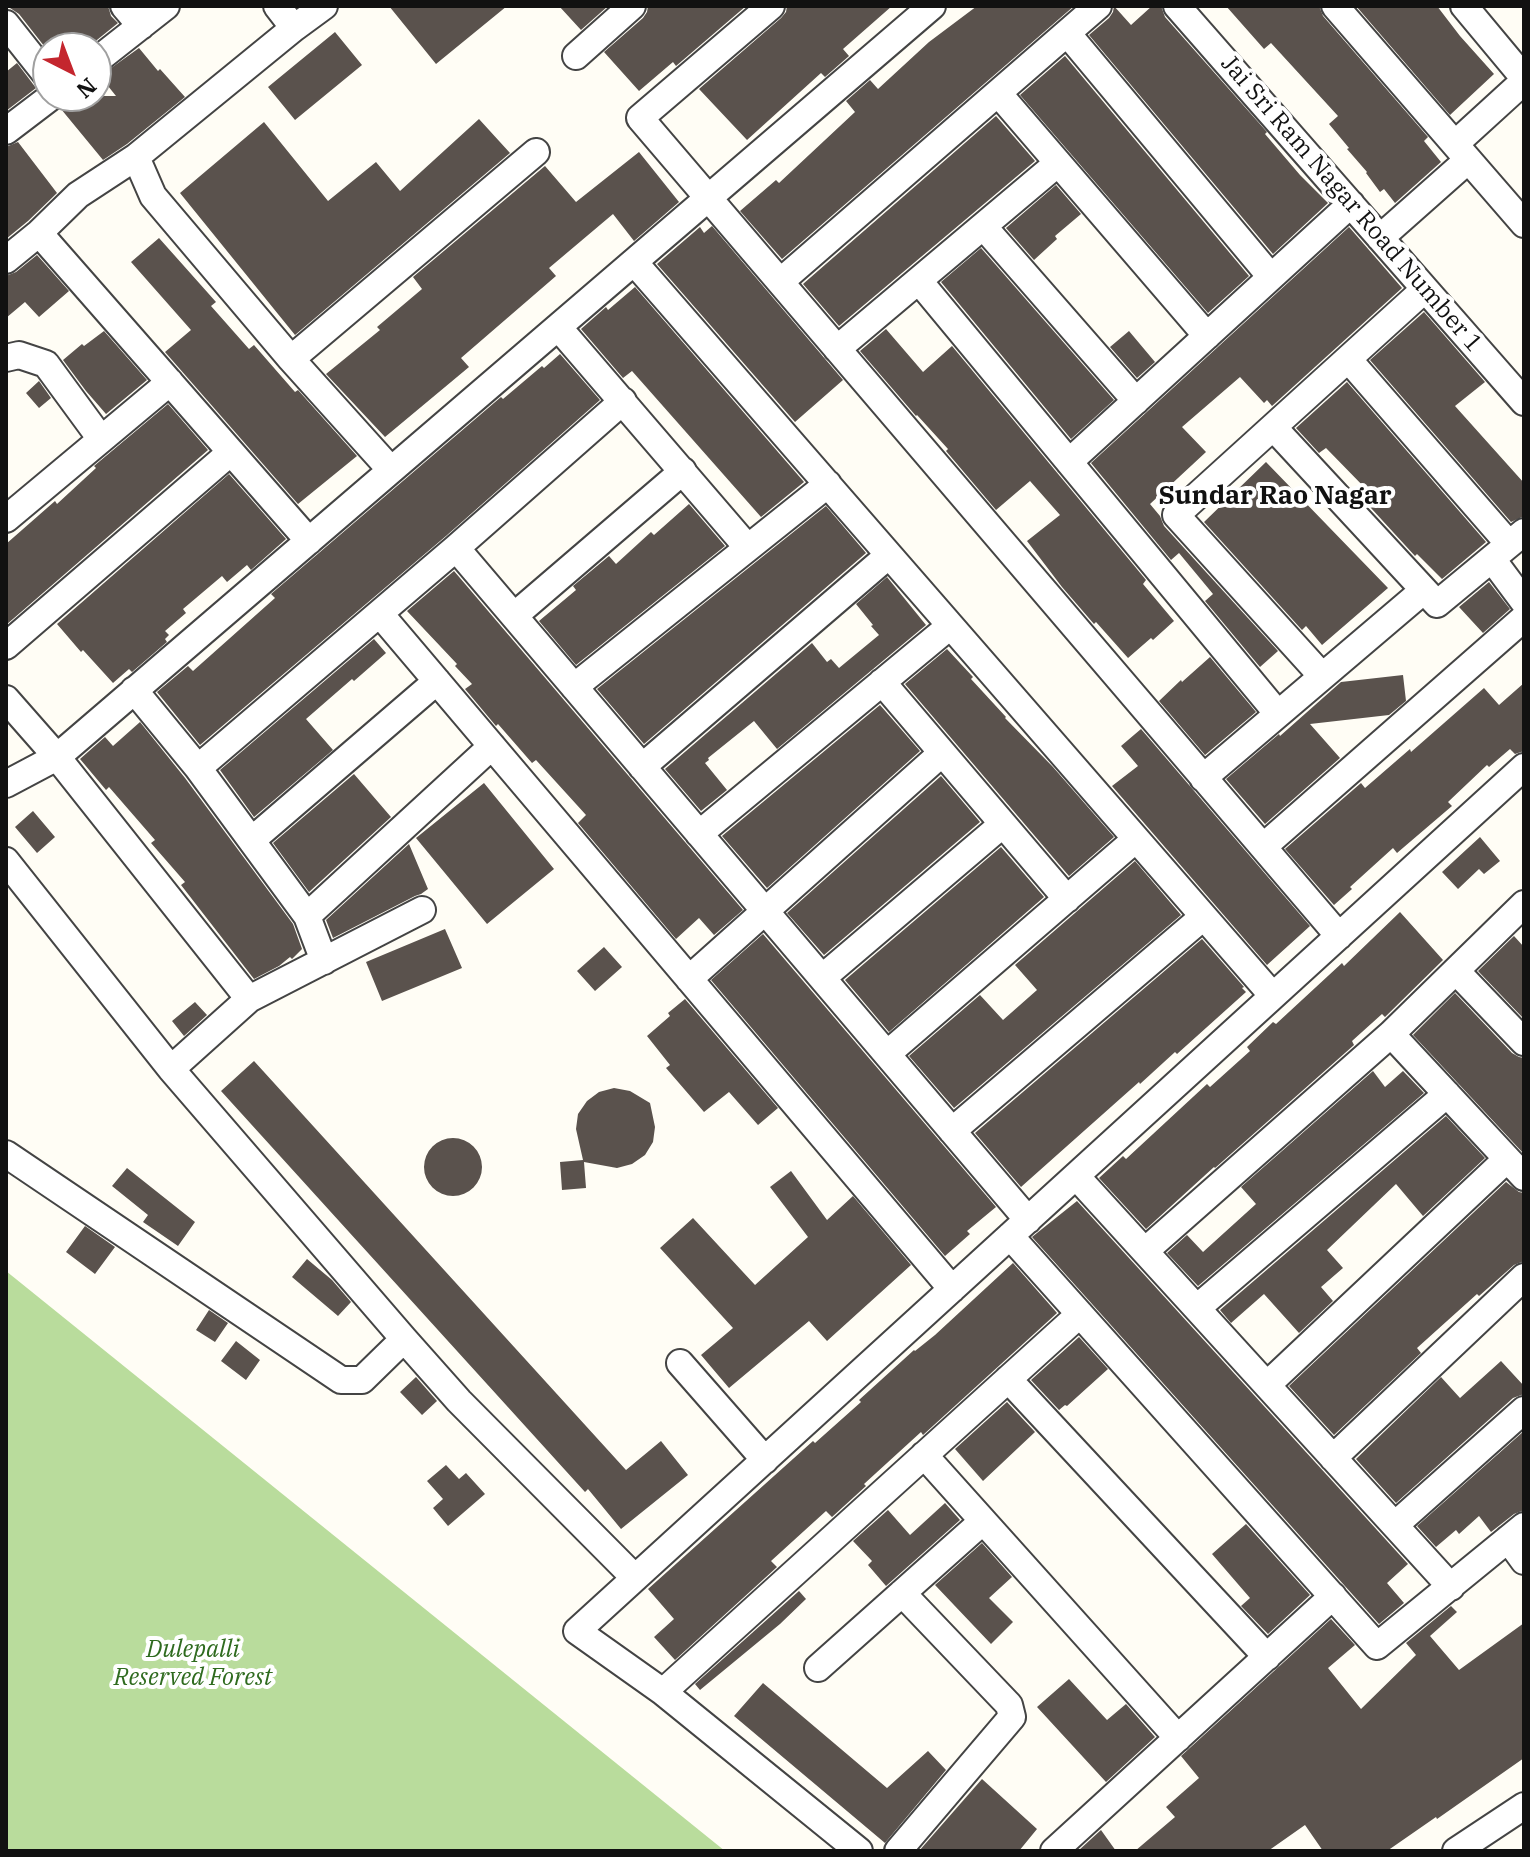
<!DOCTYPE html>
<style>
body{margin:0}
#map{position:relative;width:1530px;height:1857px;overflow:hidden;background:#fffdf5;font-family:"IBM Plex Serif",serif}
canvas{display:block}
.frame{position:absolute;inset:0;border:8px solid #111;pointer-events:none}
.north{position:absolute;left:32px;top:32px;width:80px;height:80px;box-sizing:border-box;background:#fff;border:2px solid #a0a0a0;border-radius:50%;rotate:138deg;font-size:22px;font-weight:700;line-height:32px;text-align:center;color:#111}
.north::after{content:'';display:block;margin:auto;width:28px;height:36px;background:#c4262e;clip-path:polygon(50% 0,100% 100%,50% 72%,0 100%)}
</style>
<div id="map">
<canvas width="1530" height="1857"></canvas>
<div class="frame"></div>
<div class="north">N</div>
</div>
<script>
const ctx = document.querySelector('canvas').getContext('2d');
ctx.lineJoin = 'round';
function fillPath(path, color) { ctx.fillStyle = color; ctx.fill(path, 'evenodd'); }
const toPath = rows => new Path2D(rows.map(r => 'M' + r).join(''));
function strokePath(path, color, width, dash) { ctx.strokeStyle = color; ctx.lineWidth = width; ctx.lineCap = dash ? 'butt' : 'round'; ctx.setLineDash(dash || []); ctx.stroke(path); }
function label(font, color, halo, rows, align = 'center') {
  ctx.font = font + ' "IBM Plex Serif",serif'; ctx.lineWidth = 8; ctx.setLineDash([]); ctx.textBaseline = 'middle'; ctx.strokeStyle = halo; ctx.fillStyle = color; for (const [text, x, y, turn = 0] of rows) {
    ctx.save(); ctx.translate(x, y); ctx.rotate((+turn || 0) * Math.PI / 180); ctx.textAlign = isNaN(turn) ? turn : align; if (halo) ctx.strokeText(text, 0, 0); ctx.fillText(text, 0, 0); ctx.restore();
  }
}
fillPath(toPath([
 [6,1271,725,1851,6,1851]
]), '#b9dc9c');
fillPath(toPath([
 [7,6,108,6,111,16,118,23,87,48,48,48,48,51,19,14],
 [389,6,507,6,436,64],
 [559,6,608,6,581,30],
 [648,6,746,6,676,66,673,62,639,91,604,52,643,18,647,12],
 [787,6,892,6,843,49,849,56,825,77,821,73,747,140,699,89,781,18,786,12],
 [977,6,1074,6,782,259,740,211,776,180,779,183,855,112,846,101,870,80,878,89,929,42],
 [1114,6,1131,25,1152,6,1161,6,1165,17,1267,132,1265,134,1300,175,1328,203,1273,254,1089,35,1109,18,1113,12],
 [1226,6,1319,6,1323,16,1428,137,1424,141,1441,162,1395,203,1384,189,1380,192,1366,173,1367,172,1347,149,1349,148,1329,124,1338,116,1271,43,1264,49],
 [1356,6,1437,6,1460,36,1494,74,1450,115],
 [335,32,362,65,295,120,268,87],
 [139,48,158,71,160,69,185,97,127,144,103,160,61,109,77,96,116,96,100,76],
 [1065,56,1249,276,1208,313,1020,95],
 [17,63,36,88,6,111,6,72],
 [996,116,1035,161,839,326,803,284],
 [479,119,510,153,295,335,180,193,264,122,328,201,376,162,400,191],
 [18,142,57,193,28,221,6,239,6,147],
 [639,152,679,202,634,241,613,214,549,268,556,276,461,358,469,367,385,437,326,374,380,330,377,327,422,289,413,277,545,166,576,202],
 [1056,185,1081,214,1055,236,1057,239,1034,260,1006,228],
 [712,226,843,380,795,422,657,264,700,227,704,233],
 [1349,227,1402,288,1272,406,1267,400,1264,403,1240,377,1182,427,1206,452,1150,504,1160,516,1164,526,1278,651,1260,667,1205,601,1213,594,1179,553,1171,560,1091,463],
 [159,238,216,302,211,306,249,349,254,345,295,392,298,390,357,456,298,504,165,352,191,330,131,262],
 [981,248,1114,400,1071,439,941,282],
 [37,255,69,291,39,317,25,302,6,318,6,276,16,272],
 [635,287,804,482,761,517,632,371,623,378,581,329,606,307,608,310],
 [1424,312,1485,382,1455,406,1524,483,1524,516,1511,522,1370,360],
 [886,329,923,372,952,346,1146,580,1143,584,1174,621,1153,640,1151,638,1128,658,1096,622,1094,624,1062,587,1027,541,1060,515,1030,481,996,510,946,451,948,449,917,415,916,416,860,351],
 [104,331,147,380,106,414,86,391,63,360,82,344,84,346],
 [1129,331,1155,362,1137,378,1110,347],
 [560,354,600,400,446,536,200,745,157,692,188,666,193,671,275,598,271,594,501,397,503,399,542,366,544,368],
 [39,381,51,398,39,408,26,393],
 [1347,382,1486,542,1442,579,1417,554,1415,556,1360,496,1367,490,1326,448,1319,453,1296,428],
 [168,404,208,450,6,625,6,544,55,501,57,504,96,468,94,466],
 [1266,462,1388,588,1322,645,1306,626,1302,630,1204,522],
 [229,474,286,539,251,570,247,565,227,582,222,576,183,609,186,613,165,631,169,635,165,639,167,642,132,672,129,669,113,683,83,650,81,652,57,624],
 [689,504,725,546,576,665,539,621,576,590,573,586,609,556,616,564,651,532,654,535],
 [826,506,866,553,644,744,597,689],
 [454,571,743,910,714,935,699,918,676,939,578,823,586,815,536,760,532,763,498,724,496,726,465,689,472,684,455,666,457,664,407,611],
 [887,577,926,625,777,749,754,721,708,758,709,760,705,763,727,790,701,811,665,769,812,643,827,662,831,659,839,668,879,635,871,626,873,625,856,604],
 [1489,582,1510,609,1483,633,1459,607],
 [374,639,386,653,354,681,352,679,306,719,333,750,254,817,220,770],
 [947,649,973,677,971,679,1006,717,1005,718,1053,767,1114,837,1069,876,905,684],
 [1210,657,1256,712,1205,755,1159,701,1181,680,1182,682],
 [1403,675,1406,701,1389,715,1310,724,1340,758,1265,824,1226,779,1279,734,1280,736,1341,682],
 [1524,683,1524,751,1515,754,1510,749,1489,767,1487,765,1448,802,1452,806,1397,853,1393,848,1350,887,1352,889,1334,905,1285,849,1361,783,1365,788,1410,749,1411,752,1484,688,1499,705],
 [880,705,920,751,767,888,722,836],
 [140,722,185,778,293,924,302,949,292,959,290,957,279,966,254,979,181,885,185,882,151,843,155,840,109,787,106,790,80,759,105,737,113,746],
 [1141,729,1310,926,1267,965,1112,786,1138,766,1121,746],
 [354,774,391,817,309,892,273,843],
 [941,776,980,822,824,955,787,913],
 [484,783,554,869,487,924,416,838],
 [33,811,55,837,37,853,15,827],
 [1480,837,1500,861,1484,874,1479,869,1458,889,1442,872],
 [409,844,428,889,421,894,415,896,333,938,326,920],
 [1001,847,1044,897,889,1032,845,980],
 [1135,861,1181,915,954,1108,909,1056,980,995,1003,1020,1037,990,1015,965],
 [1400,912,1443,960,1385,1017,1382,1014,1352,1041,1354,1045,1215,1168,1214,1167,1146,1229,1099,1178,1123,1156,1126,1159,1207,1084,1210,1087,1250,1051,1247,1047,1273,1022,1276,1024,1342,963,1344,966],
 [445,929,462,968,382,1001,366,962],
 [763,934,996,1207,967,1231,970,1234,945,1256,711,980],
 [1514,936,1524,947,1524,1019,1478,971],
 [1202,939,1244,987,1242,988,1246,992,1177,1054,1175,1052,1140,1084,1139,1082,1021,1187,975,1133],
 [604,947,622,967,595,991,577,971],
 [1455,993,1512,1053,1519,1057,1524,1058,1524,1154,1413,1035],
 [685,999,778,1108,758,1125,729,1092,704,1112,666,1068,670,1065,647,1036,670,1016,668,1013],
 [195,1002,207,1015,184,1036,172,1021],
 [254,1061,626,1470,661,1441,688,1475,621,1529,588,1489,585,1492,221,1091],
 [1373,1071,1385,1087,1403,1071,1424,1093,1198,1286,1167,1253,1187,1235,1203,1252,1256,1204,1241,1187],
 [614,1088,630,1091,650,1103,655,1127,653,1142,645,1155,632,1164,617,1168,584,1162,586,1188,562,1190,560,1162,583,1160,576,1129,578,1114,587,1101,599,1092],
 [1446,1116,1485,1158,1423,1216,1396,1184,1327,1250,1343,1268,1321,1287,1333,1301,1299,1333,1264,1294,1231,1323,1220,1310],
 '424 1167a29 29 0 1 1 58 0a29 29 0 1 1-58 0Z',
 [127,1168,195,1222,178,1246,143,1222,148,1215,112,1186],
 [791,1171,827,1220,853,1196,911,1265,827,1341,809,1321,729,1388,701,1355,733,1328,660,1248,693,1218,755,1285,808,1237,770,1187],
 [1506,1182,1519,1192,1524,1193,1524,1261,1514,1265,1479,1296,1477,1294,1417,1348,1421,1353,1334,1435,1289,1386],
 [1077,1201,1408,1564,1387,1583,1404,1603,1379,1624,1032,1237],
 [85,1226,115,1247,95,1274,66,1252],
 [307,1259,332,1280,351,1302,338,1316,292,1277],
 [1013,1263,1057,1313,923,1435,921,1432,864,1484,866,1486,832,1517,826,1511,771,1561,777,1567,675,1660,654,1637,674,1619,648,1589,813,1441,815,1443,861,1402,859,1400,914,1350,915,1351,935,1335],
 [209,1310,228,1323,215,1342,196,1330],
 [1079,1337,1108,1369,1067,1406,1065,1405,1059,1410,1031,1380],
 [236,1341,260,1360,246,1380,221,1361],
 [1501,1361,1524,1386,1524,1394,1513,1398,1396,1503,1356,1459,1441,1377,1460,1398],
 [416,1377,437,1401,422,1415,400,1392],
 [1007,1402,1035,1432,983,1481,955,1449],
 [1524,1431,1524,1510,1514,1514,1491,1532,1479,1516,1459,1534,1456,1530,1436,1547,1417,1526],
 [446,1465,459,1479,466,1473,485,1494,448,1526,433,1508,443,1499,427,1481],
 [945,1503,960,1520,886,1586,868,1565,872,1561,853,1541,888,1510,910,1535],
 [1246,1524,1310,1595,1268,1634,1241,1606,1250,1598,1212,1554],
 [982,1543,1012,1577,989,1598,1013,1622,991,1644,935,1585],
 [799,1591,806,1599,780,1624,700,1690,695,1684],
 [1451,1606,1457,1612,1430,1636,1459,1670,1524,1623,1524,1758,1437,1819,1436,1817,1387,1851,1323,1851,1305,1825,1268,1851,1135,1851,1175,1817,1166,1807,1199,1778,1181,1756,1331,1619,1355,1645,1328,1668,1361,1709,1416,1655,1406,1643],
 [1069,1679,1107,1720,1126,1704,1155,1737,1106,1782,1037,1707],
 [763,1683,887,1788,928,1751,946,1770,885,1843,734,1716],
 [982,1779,1037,1829,1019,1851,919,1851],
 [1101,1830,1116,1851,1078,1851]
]), '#5a524d');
const minor = toPath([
 [124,6,141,26],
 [277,6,294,28],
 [324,6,294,28,136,157,153,196,291,359,391,470],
 [771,6,640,118,1339,936],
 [1177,6,1524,402],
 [1335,6,1524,224],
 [1464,6,1524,78],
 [6,24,48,77],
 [1067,33,1271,277],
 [576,56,632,6],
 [96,61,166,6],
 [998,93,1207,336],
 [6,131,52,96],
 [1455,144,1524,81],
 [983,226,1136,401],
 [39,233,309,541],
 [1380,238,1468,160],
 [6,260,39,233,78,195,136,157],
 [634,262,1273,996],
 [919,281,1278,714],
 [780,282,1098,6],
 [558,327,748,548],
 [837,349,1058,163],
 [6,358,19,355,46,364,101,439],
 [291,359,536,152],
 [1348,359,1509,544],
 [1273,427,1437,604,1524,532],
 [1069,462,1351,204],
 [6,519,170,382],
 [456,548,1028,1220],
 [1492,559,1524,602],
 [380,614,952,1289],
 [514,616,683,471],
 [6,646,231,452],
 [1322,676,1176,515,1425,289],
 [882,682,1067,899],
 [574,687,828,484],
 [134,690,198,768,307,916,324,961],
 [6,699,57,757,249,999],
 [642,767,889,555],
 [198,768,456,548,623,401],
 [1203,778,1424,590],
 [6,784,57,757,932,6],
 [699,834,950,626],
 [252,840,437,681],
 [1263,847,1524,618],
 [6,861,171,1069,404,1339,459,1401,635,1578],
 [307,916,492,746],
 [1456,971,1524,1042],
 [822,978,1003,824],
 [689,979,942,753],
 [1391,1034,1524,1177],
 [887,1054,1136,839],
 [171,1069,249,999,422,910],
 [952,1131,1203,917],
 [6,1154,341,1380,362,1380,404,1339],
 [1076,1176,1451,1587],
 [1010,1236,1377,1646,1524,1526],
 [1145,1251,1391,1034,1524,904],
 [1197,1308,1447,1094],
 [680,1363,765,1460],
 [1008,1379,1267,1657],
 [1267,1385,1507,1159],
 [924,1455,1178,1738],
 [1333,1458,1524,1277],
 [1395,1525,1524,1410],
 [1508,1539,1524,1561],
 [818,1668,983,1521],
 [663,1692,1080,1314],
 [859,1851,663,1692,577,1631,1524,767],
 [898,1851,1012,1717,1009,1705,902,1593],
 [1054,1851,1333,1596],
 [1456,1851,1524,1806]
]);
strokePath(minor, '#444', 30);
strokePath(minor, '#fff', 26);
label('24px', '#111', '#fff', [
 ["Jai Sri Ram Nagar Road Number 1",1351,204,49]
]);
label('italic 24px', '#2f6b1f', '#fff', [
 ["Dulepalli",193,1650],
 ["Reserved Forest",193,1678]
]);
label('bold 26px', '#111', '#fff', [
 ["Sundar Rao Nagar",1275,496]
]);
</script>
